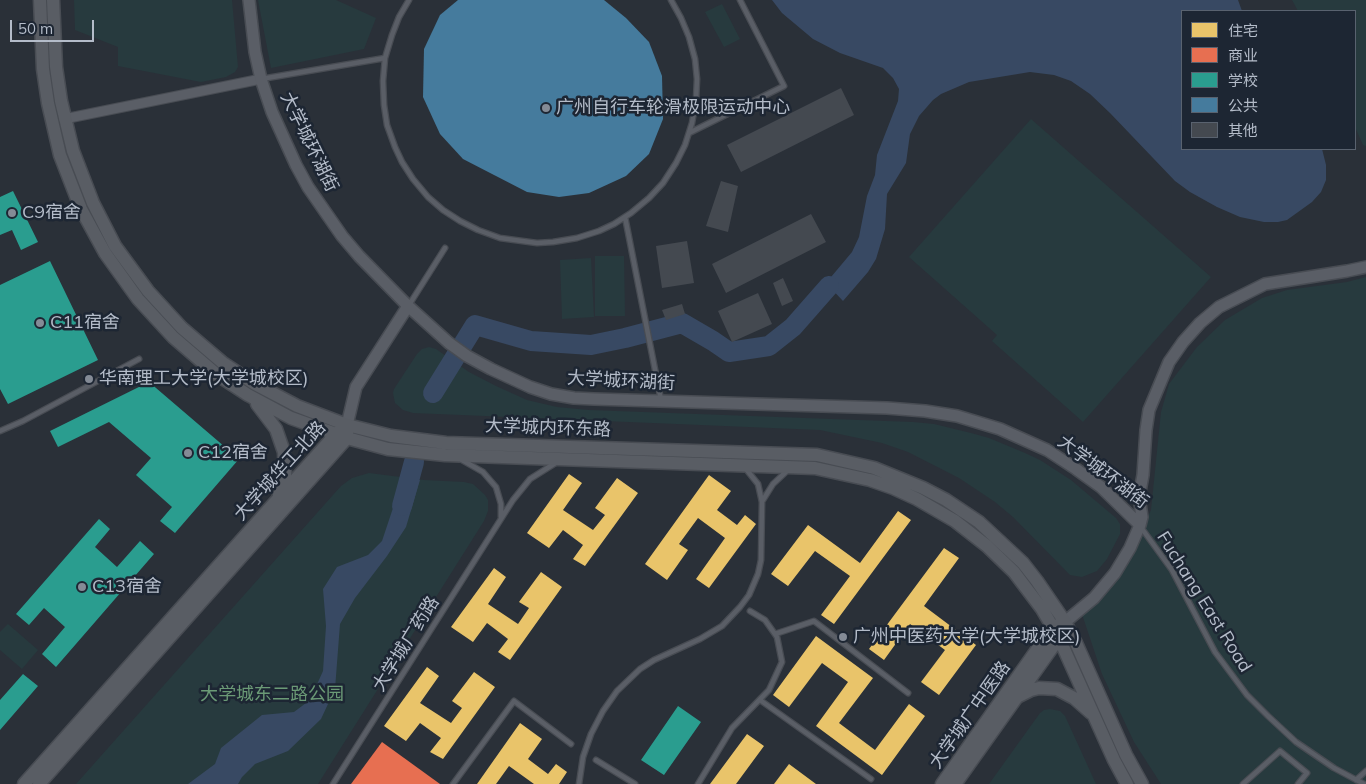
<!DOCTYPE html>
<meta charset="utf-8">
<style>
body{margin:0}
#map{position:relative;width:1366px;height:784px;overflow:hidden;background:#2a3038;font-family:Mulish,"Noto Sans SC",sans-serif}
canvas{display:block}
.legend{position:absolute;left:1181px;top:10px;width:175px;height:140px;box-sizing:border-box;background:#1d2633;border:1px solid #59626f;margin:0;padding:6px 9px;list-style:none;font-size:15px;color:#b4bcc9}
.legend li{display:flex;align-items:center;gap:10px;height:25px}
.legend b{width:25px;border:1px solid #59626f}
.scale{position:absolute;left:10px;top:20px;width:84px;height:22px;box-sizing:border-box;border:2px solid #b4bcc9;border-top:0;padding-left:6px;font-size:15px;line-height:18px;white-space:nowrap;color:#b4bcc9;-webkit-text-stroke:4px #1d2633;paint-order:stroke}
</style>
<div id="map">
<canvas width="1366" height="784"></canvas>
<ul class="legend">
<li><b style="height:14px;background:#e9c46a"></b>住宅</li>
<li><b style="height:14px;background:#e76f51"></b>商业</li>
<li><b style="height:14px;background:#2a9d8f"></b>学校</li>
<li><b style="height:14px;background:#457b9d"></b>公共</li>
<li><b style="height:14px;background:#444950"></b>其他</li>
</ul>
<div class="scale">50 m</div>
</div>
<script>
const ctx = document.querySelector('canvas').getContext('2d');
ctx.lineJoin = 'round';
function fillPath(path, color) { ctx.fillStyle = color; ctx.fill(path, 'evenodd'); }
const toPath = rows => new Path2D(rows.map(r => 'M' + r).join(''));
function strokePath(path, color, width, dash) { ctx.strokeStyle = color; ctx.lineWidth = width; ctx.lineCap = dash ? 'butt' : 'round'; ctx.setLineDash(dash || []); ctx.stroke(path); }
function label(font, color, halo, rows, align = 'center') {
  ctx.font = font + ' Mulish,"Noto Sans SC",sans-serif'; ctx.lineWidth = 5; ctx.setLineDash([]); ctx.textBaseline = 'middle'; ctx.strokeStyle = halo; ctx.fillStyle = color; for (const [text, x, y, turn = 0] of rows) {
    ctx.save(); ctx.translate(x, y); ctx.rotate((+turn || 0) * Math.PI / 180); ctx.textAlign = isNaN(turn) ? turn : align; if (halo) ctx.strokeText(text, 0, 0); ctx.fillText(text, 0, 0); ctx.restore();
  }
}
fillPath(toPath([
 [74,0,232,0,238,67,235,72,226,77,201,82,118,66,118,47,75,30],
 [258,0,336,0,376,18,364,49,271,68],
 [1292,0,1366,0,1366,146,1363,145,1355,127,1355,11,1298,11],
 [722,4,740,39,724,47,705,12],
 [1031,119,1211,277,1083,422,992,341,997,335,909,257],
 [595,256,624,256,625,316,595,316],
 [591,258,594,317,562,319,560,260],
 [1366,277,1366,784,1161,784,1134,742,1102,674,1082,614,1133,549,1151,510,1161,412,1169,384,1197,347,1225,320,1262,298,1287,290,1347,282],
 [429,347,436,349,469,372,496,386,527,400,557,407,589,410,913,422,934,424,971,433,989,438,1025,453,1040,460,1071,480,1116,518,1120,524,1120,534,1107,559,1097,571,1082,577,1070,575,1013,517,995,502,959,478,908,452,882,443,820,430,413,413,403,410,395,403,393,393,394,389,417,354,422,349],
 [369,473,424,480,464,482,473,484,485,495,488,500,488,511,484,521,318,784,76,784,341,486,352,478],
 [8,624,38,650,22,669,0,650,0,632],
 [1050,709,1060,711,1065,716,1096,784,989,784,1040,713,1044,710]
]), '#273a3e');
fillPath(toPath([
 [772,0,1238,0,1242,11,1182,11,1182,149,1322,149,1326,165,1326,180,1321,192,1312,202,1287,220,1278,222,1264,222,1240,217,1217,207,1190,192,1175,181,1110,113,1090,94,1071,81,1054,75,1030,72,969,82,941,94,933,100,919,116,910,134,906,163,887,194,885,229,876,259,868,272,843,301,826,283,852,252,859,237,867,196,875,175,877,155,898,101,899,89,893,78,883,68,840,53,813,39,782,13],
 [420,480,406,527,387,556,355,598,340,624,335,689,321,719,288,751,255,764,242,777,238,784,188,784,215,764,221,748,262,715,294,712,310,700,323,671,326,626,323,589,337,567,368,555,382,541,402,481]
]), '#384963');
fillPath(toPath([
 [569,474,582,483,563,510,593,530,605,515,595,508,617,478,638,493,585,566,573,559,583,545,563,530,549,548,527,533],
 [709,475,731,491,717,510,737,525,745,515,756,524,709,588,696,579,725,538,698,518,679,544,688,550,667,580,645,564],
 [898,511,911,520,834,624,821,615,850,576,815,551,788,586,771,574,808,525,860,563],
 [944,548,959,558,924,606,976,645,939,695,921,682,945,650,910,624,884,660,869,649],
 [494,568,506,577,488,604,518,624,529,608,519,602,541,572,562,587,510,660,498,652,508,639,487,623,473,642,451,627],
 [816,636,873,678,839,723,875,750,909,704,925,716,882,775,816,726,848,682,822,663,789,707,773,695],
 [427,667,439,676,420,703,451,723,462,708,452,701,474,672,495,687,443,759,430,752,441,738,420,723,406,741,384,726],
 [520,723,542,739,528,759,548,774,556,764,567,772,559,784,534,784,509,766,496,784,477,784],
 [747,734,764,746,736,784,710,784],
 [789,764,816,784,774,784]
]), '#e9c46a');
fillPath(toPath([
 [382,742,440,784,351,784]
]), '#e76f51');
fillPath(toPath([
 [13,191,38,242,21,250,12,230,0,235,0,197],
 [50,261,98,360,8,404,0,389,0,285],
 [149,382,239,459,175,533,160,521,172,507,136,475,151,458,109,422,58,447,50,431],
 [99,519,110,529,95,547,117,567,140,541,154,554,56,667,42,654,65,627,44,608,29,625,16,614],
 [23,674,38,686,0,730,0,700],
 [678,706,701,722,664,775,641,760]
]), '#2a9d8f');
fillPath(toPath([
 [458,0,604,0,626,18,649,42,662,76,663,119,649,154,626,176,589,193,559,197,527,192,463,159,440,134,423,97,424,49,440,15]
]), '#457b9d');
strokePath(toPath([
 [433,393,475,325,531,341,591,345,625,338,682,323,713,341,729,352,769,346,793,327,829,286],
 [402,506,414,462]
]), '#384963', 20);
fillPath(toPath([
 [841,88,854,115,741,172,727,145],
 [721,181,738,186,728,232,706,226],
 [811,214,826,242,726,293,712,264],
 [687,241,694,283,662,288,656,246],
 [783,278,793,301,782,306,773,283],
 [758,293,772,324,732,342,718,311],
 [682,304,685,314,666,320,662,310]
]), '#444950');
const service = toPath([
 [409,0,399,17,392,35,385,58,383,81,384,105,387,125,395,147,402,162,413,179,428,197,443,210,460,221,478,230,500,238,537,243,553,242,577,238,599,231,614,224,631,213,649,198,663,183,676,163,685,145,692,123,696,100,697,79,695,59,689,37,681,18,671,0],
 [261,79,385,58],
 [689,133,784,86,740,0],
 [625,217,661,400],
 [409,305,445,248],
 [0,431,23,421,139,359],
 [462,460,483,472,496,487,501,504,501,517],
 [763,500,773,484,788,470],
 [1140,526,1172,570,1215,652,1247,695,1268,716,1296,742,1334,768,1364,784],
 [775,634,814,621,908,693],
 [760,700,871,779],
 [596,760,635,784],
 [1356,780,1366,771],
 [333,784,513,500,530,479,557,462],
 [453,784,514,701,571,744],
 [579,784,583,757,591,734,603,711,617,691,640,669,654,660,700,639,722,626,740,607,749,595,758,574,761,560,762,502,758,484,746,469],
 [698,784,732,728,769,690,782,662,777,637,765,620,750,611],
 [1243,784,1280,751,1307,773,1298,784]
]);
const minor = toPath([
 [64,119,261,79]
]);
const tertiary = toPath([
 [249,0,255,52,261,79,272,112,296,165,308,187,342,236,359,256,408,306,449,343,467,356,491,369,530,387,551,394,574,398,594,399,887,408,925,411,957,416,1000,429,1047,450,1076,469,1101,487,1140,525,1142,517,1139,497,1143,475,1146,430,1149,410,1169,362,1183,342,1200,323,1219,307,1265,284,1347,271,1366,267],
 [347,425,356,387,408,306],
 [1065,622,1094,598,1115,573,1130,548,1140,525]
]);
const secondary = toPath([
 [40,0,43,69,48,103,60,155,81,209,105,253,138,299,173,337,216,374,248,395,291,418,347,438,388,449,445,455,815,468,870,480,893,488,917,499,955,521,987,546,1014,572,1042,609,1059,638,1114,760,1127,784],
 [53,0,56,67,61,101,73,151,93,203,115,246,148,291,182,328,223,363,255,384,297,406,347,425,391,436,446,443,817,455,874,468,923,488,946,500,979,522,1023,563,1037,581,1065,622,1076,643,1126,755,1142,784],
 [257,404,276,429,284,452,285,476,279,495],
 [1019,696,1031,690,1039,688,1057,689,1074,698,1091,713],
 [24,784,335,435,341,430],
 [39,784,347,438,347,433],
 [942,784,1053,627,1058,625],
 [955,784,1059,638,1062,632]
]);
strokePath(service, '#484c53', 7);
strokePath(minor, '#484c53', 11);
strokePath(tertiary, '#484c53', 14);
strokePath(secondary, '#484c53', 15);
strokePath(service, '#5a5e66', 4.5);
strokePath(minor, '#5a5e66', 9);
strokePath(tertiary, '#5a5e66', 11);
strokePath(secondary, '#595d64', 12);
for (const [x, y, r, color] of [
 [546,108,5,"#848b96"],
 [12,213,5,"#848b96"],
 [40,323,5,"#848b96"],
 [89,379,5,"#848b96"],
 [188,453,5,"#848b96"],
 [82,587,5,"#848b96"],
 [843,637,5,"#848b96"]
]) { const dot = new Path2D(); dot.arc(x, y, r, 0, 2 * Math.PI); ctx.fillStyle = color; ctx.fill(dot); strokePath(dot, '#1d2633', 2); }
label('18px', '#b4bcc9', '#1d2633', [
 ["广州自行车轮滑极限运动中心",556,108],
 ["C9宿舍",22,213],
 ["C11宿舍",50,323],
 ["华南理工大学(大学城校区)",99,379],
 ["C12宿舍",198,453],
 ["C13宿舍",92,587],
 ["广州中医药大学(大学城校区)",853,637]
], 'left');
label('18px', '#b4bcc9', '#1d2633', [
 ["大学城环湖街",309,142,64],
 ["大学城环湖街",621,381,3],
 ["大学城内环东路",548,428,2],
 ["大学城华工北路",280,471,-48],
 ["大学城环湖街",1103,472,37],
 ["Fuchang East Road",1204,602,58],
 ["大学城广药路",406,644,-58],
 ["大学城广中医路",970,715,-55]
]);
label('18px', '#6b9a76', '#1d2633', [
 ["大学城东二路公园",272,695]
]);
</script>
